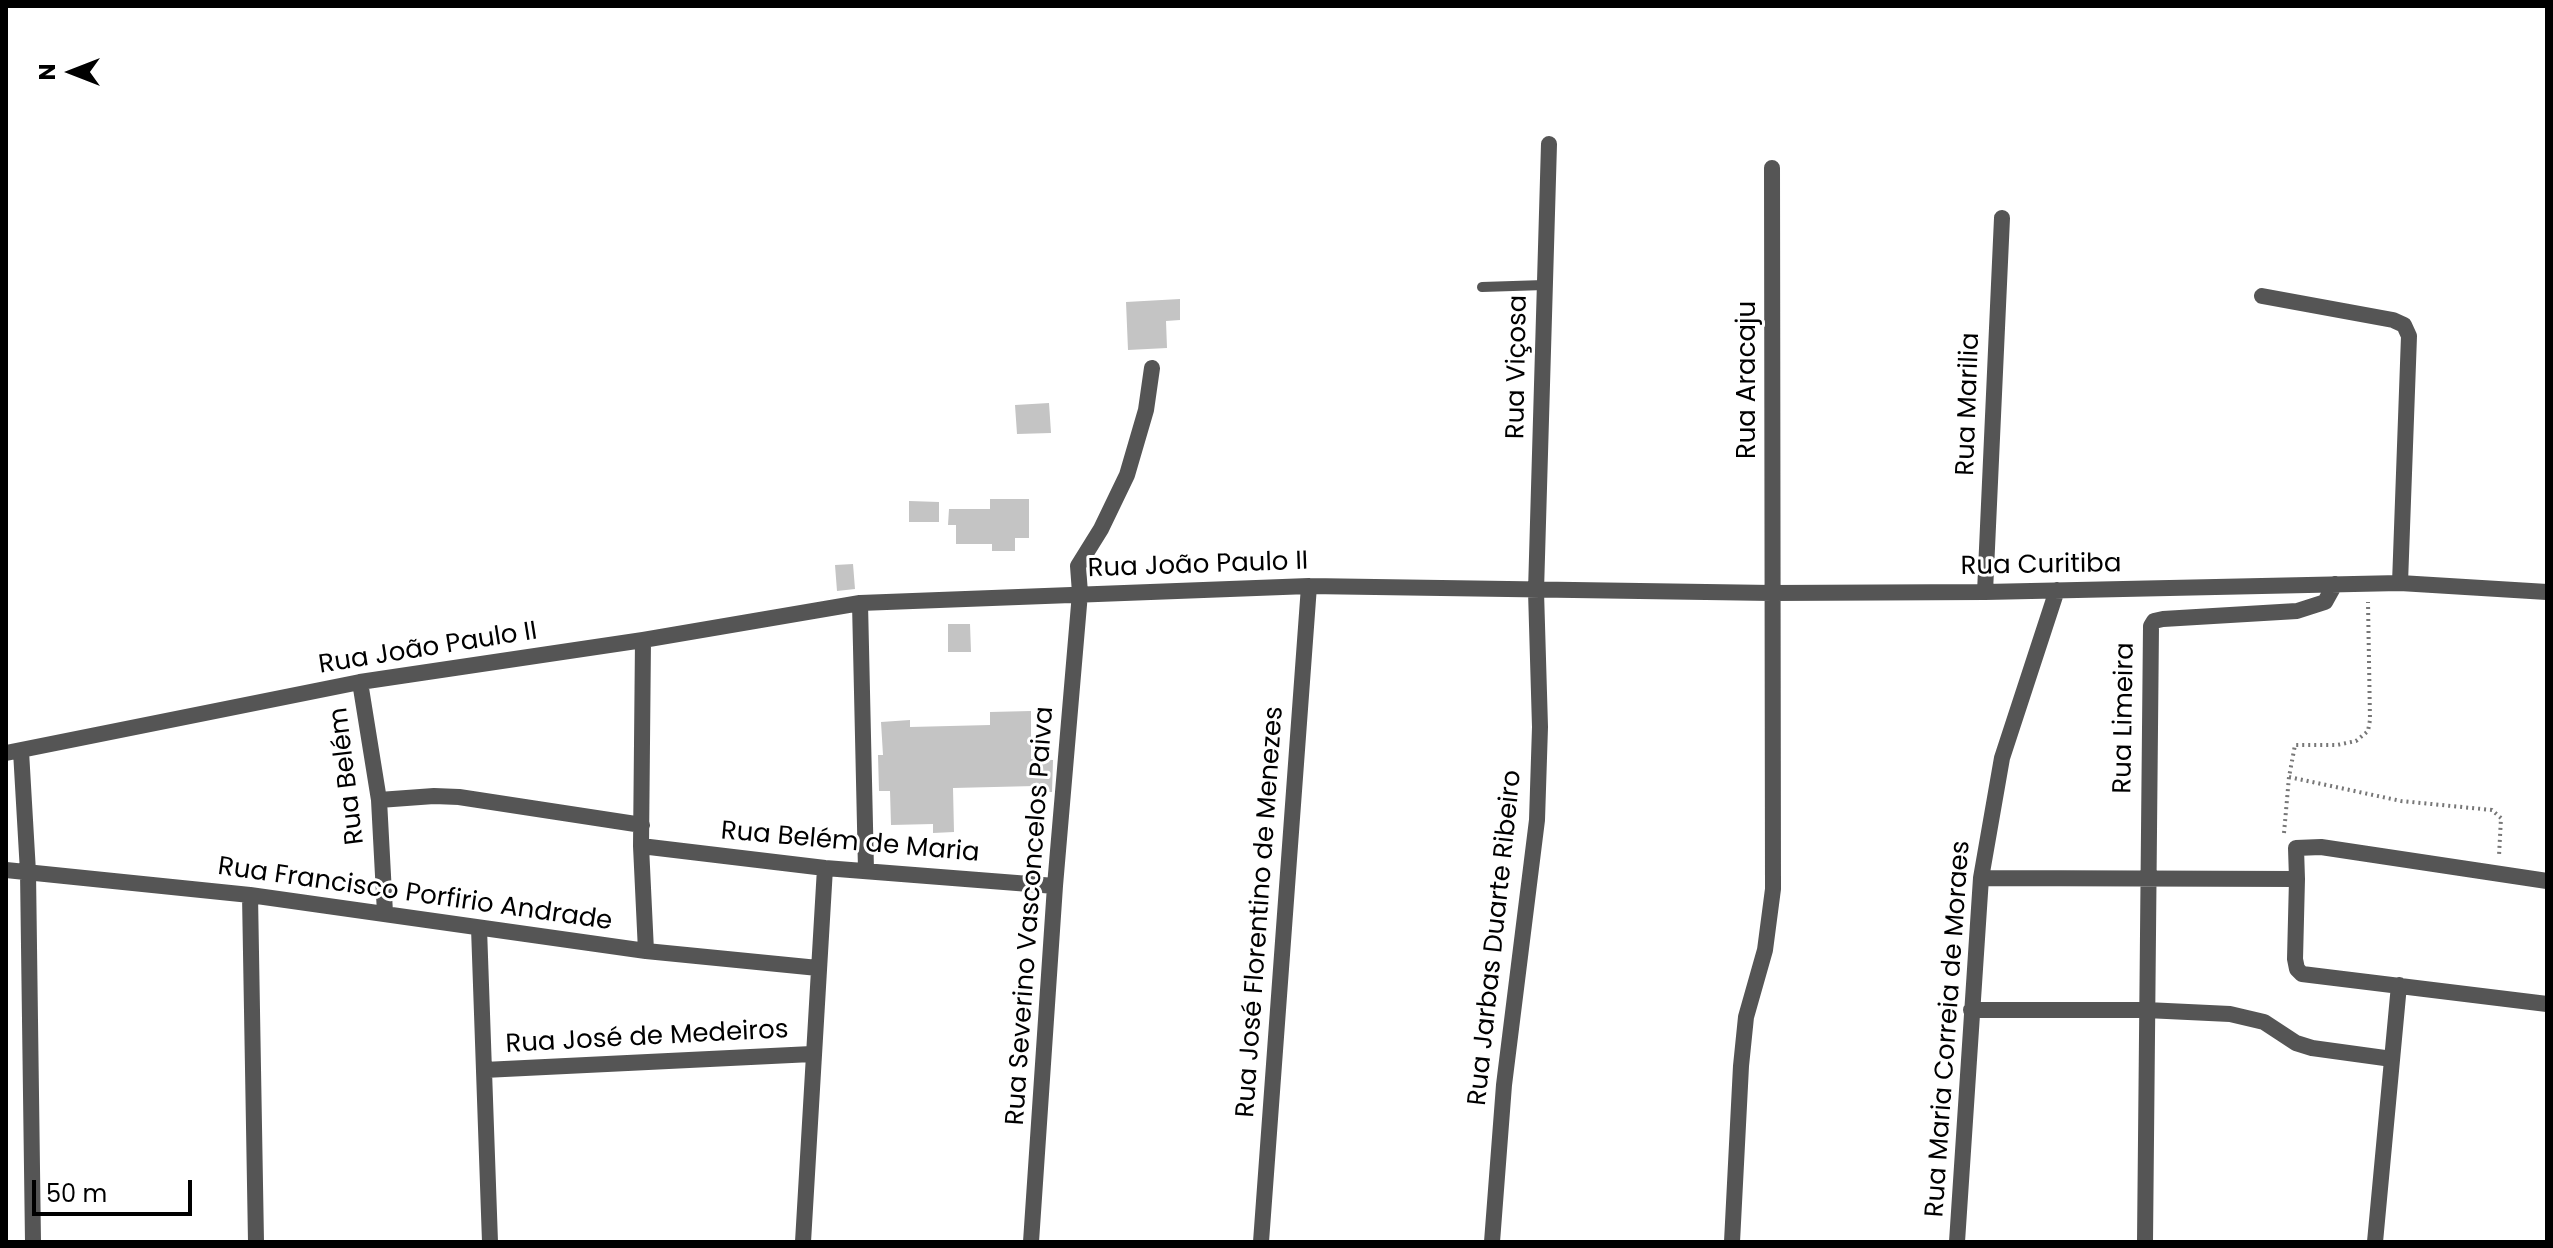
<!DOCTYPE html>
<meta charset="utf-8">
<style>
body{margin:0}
#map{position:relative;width:2553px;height:1248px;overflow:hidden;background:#fff;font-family:Poppins,sans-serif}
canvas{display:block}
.frame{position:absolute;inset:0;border:8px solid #000;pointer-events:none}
.north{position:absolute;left:32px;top:32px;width:80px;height:80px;-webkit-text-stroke:6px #fff;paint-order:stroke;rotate:270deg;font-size:22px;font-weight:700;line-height:32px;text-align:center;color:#000}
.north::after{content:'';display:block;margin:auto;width:28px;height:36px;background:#000;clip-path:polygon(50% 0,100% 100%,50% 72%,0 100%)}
.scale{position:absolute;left:32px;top:1180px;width:160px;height:36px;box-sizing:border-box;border:4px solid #000;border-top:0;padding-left:10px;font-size:24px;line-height:28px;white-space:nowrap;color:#000;-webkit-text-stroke:6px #fff;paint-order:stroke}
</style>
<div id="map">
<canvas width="2553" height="1248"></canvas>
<div class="frame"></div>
<div class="north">N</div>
<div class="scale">50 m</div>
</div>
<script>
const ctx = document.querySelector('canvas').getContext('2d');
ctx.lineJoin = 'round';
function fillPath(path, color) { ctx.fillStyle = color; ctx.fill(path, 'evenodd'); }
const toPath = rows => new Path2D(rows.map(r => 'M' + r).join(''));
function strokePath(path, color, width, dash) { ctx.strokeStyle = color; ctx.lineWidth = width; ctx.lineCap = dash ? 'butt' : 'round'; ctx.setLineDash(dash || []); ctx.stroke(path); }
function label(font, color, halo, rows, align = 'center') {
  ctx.font = font + ' Poppins,sans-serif'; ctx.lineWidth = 6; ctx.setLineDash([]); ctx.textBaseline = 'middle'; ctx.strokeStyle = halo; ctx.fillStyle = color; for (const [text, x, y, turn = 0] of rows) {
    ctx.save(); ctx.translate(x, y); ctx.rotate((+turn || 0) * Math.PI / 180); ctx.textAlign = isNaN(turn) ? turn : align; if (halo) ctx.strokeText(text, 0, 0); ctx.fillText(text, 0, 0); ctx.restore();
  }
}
fillPath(toPath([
 [1180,299,1180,320,1166,321,1167,348,1128,350,1126,302],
 [1049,403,1051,433,1017,434,1015,405],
 [990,499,1029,499,1029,538,1015,538,1015,551,992,551,992,544,956,544,956,525,948,525,949,509,990,509],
 [909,501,939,502,939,522,909,522],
 [853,564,855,589,837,591,835,565],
 [948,624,970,624,971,652,948,652],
 [1031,711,1031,759,1053,760,1052,792,1035,792,1035,786,953,788,954,832,933,833,933,824,891,825,890,791,879,791,878,755,883,755,881,722,910,720,910,727,990,725,990,712]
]), '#c4c4c4');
strokePath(toPath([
 [2289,777,2401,801,2492,810,2501,818,2499,856],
 [2284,833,2289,777,2295,745,2337,745,2356,741,2368,731,2370,720,2368,602]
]), '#777', 4, [2, 4]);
strokePath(toPath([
 [1482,287,1544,285]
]), '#555', 10);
strokePath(toPath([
 [2262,296,2393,320,2404,325,2409,336,2400,583],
 [1985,592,2002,218],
 [860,603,866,870],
 [643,640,641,846,646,951],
 [360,682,379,800,385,913],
 [21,751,28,872,33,1242],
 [6,753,360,682,643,640,860,603,1309,586,1772,593,1985,592,2400,583,2547,592],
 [379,800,434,796,459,797,642,825],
 [641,846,825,868,1055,886],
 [6,870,250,895,646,951,818,968],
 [1981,878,2297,879,2296,848,2321,847,2547,881],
 [2297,879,2295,959,2297,969,2302,974,2547,1004],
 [250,895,256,1242],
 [479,928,490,1242],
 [1971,1010,2146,1010,2230,1014,2264,1022,2296,1043,2312,1048,2392,1059],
 [484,1070,812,1054],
 [803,1242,825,868],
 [1031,1242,1055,886,1080,593,1078,566,1101,529,1127,475,1146,410,1152,368],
 [1261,1242,1309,586],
 [1492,1242,1504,1085,1537,820,1540,727,1536,591,1549,144],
 [1732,1242,1741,1066,1746,1017,1765,950,1773,889,1772,168],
 [1957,1242,1981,878,2002,758,2057,590],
 [2145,1242,2151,626,2154,621,2163,619,2297,611,2325,602,2335,584],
 [2375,1242,2399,985]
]), '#555', 16);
label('26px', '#000', '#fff', [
 ["Rua Viçosa",1518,367,-89],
 ["Rua Aracaju",1748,380,-90],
 ["Rua Marilia",1969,404,-88],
 ["Rua João Paulo II",1198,566,-2],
 ["Rua Curitiba",2041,566,-1],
 ["Rua João Paulo II",428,649,-9],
 ["Rua Limeira",2125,718,-89],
 ["Rua Belém",348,776,-97],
 ["Rua Belém de Maria",850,843,5],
 ["Rua Francisco Porfirio Andrade",415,895,8],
 ["Rua José Florentino de Menezes",1261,912,-86],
 ["Rua Severino Vasconcelos Paiva",1031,916,-86],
 ["Rua Jarbas Duarte Ribeiro",1496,938,-84],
 ["Rua Maria Correia de Moraes",1949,1029,-86],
 ["Rua José de Medeiros",647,1038,-3]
]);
</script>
